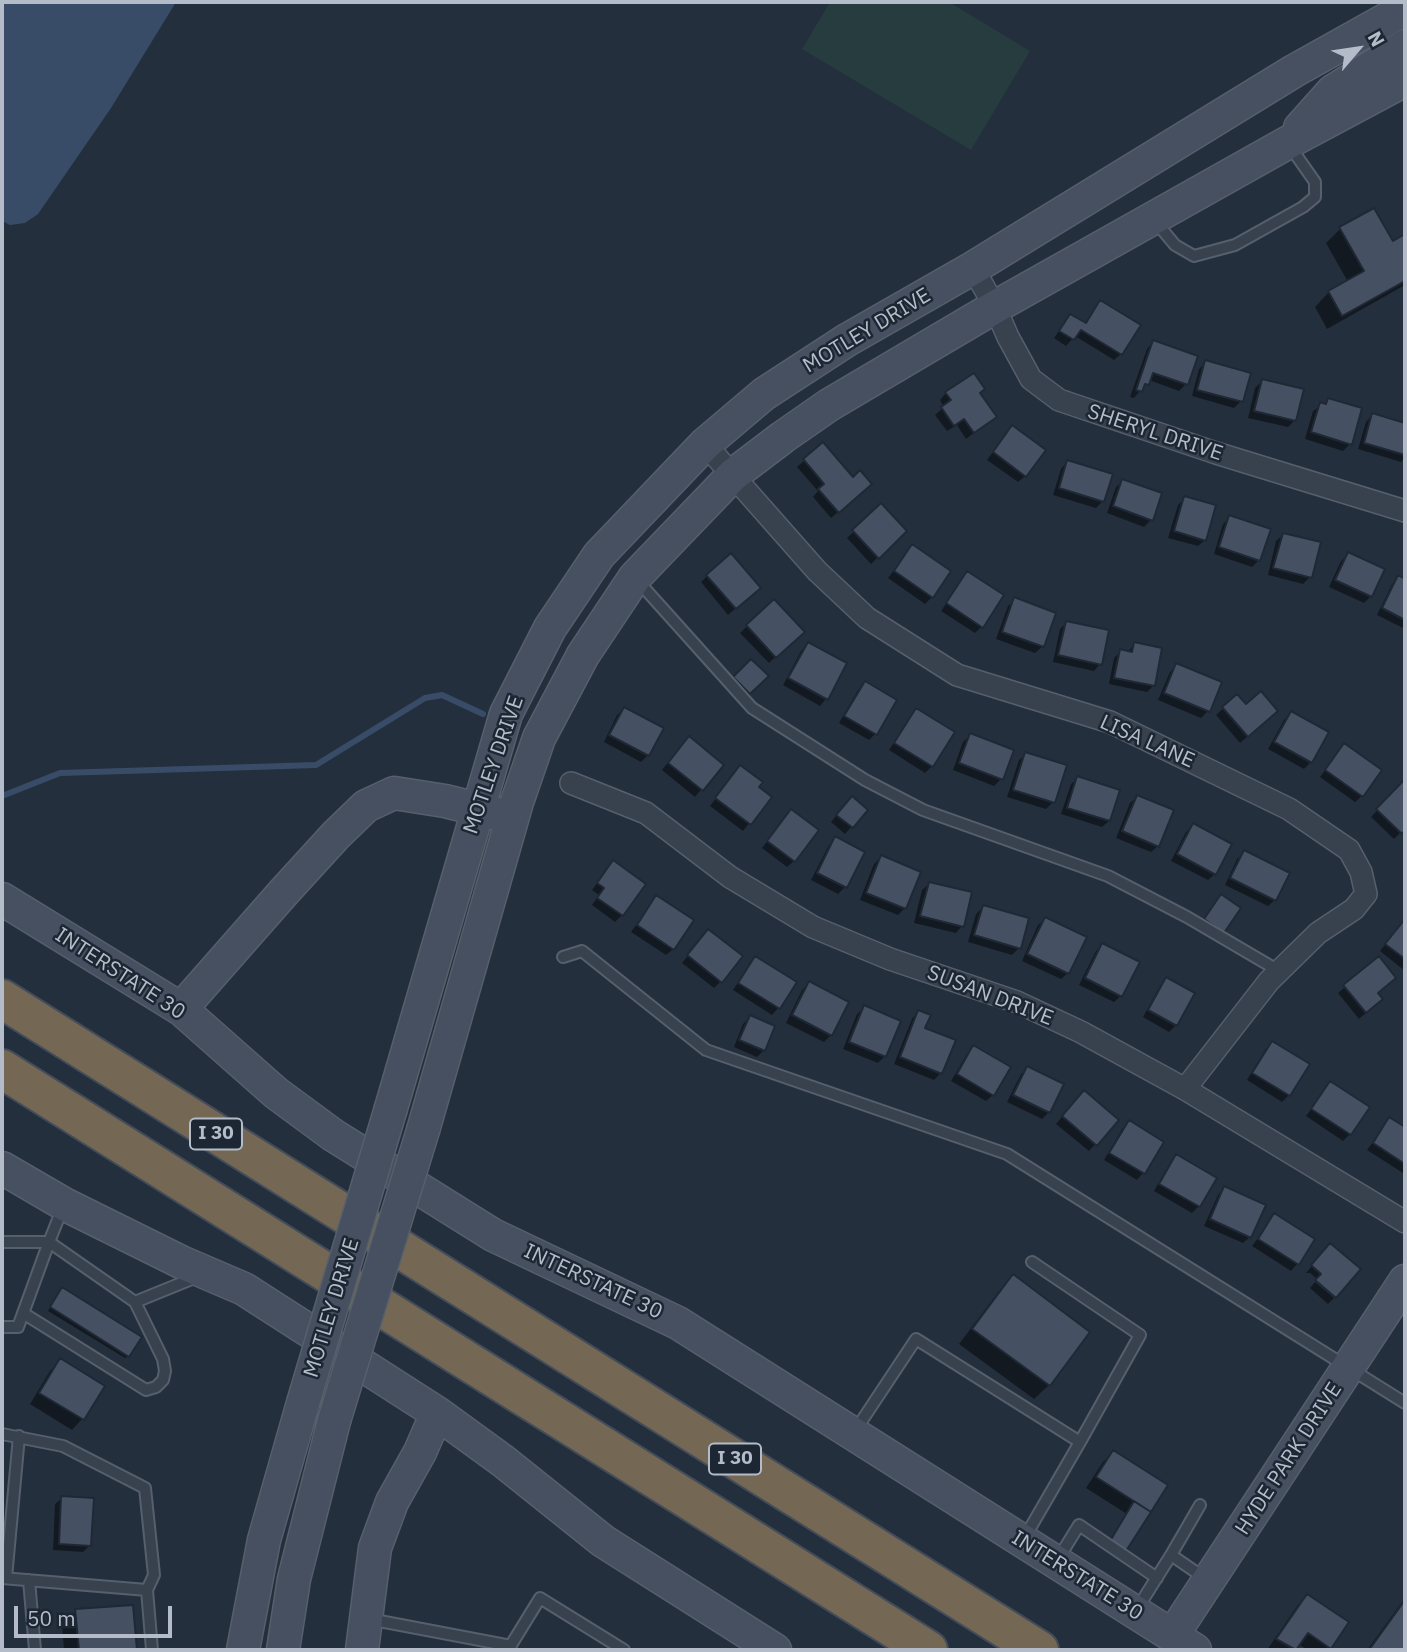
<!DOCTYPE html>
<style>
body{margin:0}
#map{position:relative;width:1407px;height:1652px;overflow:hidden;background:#242f3e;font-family:"IBM Plex Sans",sans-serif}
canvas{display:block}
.frame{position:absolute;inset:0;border:4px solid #b4bcc9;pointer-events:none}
.north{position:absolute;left:1323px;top:14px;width:70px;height:70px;-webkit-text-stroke:5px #1d2633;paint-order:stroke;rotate:61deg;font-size:19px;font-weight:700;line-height:28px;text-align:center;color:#b4bcc9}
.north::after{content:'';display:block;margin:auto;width:24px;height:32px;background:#b4bcc9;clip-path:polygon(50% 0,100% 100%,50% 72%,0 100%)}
.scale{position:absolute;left:14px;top:1606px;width:158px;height:32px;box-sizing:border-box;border:4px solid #b4bcc9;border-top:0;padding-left:9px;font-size:21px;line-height:24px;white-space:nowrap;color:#b4bcc9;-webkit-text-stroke:5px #1d2633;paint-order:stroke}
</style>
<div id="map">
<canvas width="1407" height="1652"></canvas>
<div class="frame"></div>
<div class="north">N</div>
<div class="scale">50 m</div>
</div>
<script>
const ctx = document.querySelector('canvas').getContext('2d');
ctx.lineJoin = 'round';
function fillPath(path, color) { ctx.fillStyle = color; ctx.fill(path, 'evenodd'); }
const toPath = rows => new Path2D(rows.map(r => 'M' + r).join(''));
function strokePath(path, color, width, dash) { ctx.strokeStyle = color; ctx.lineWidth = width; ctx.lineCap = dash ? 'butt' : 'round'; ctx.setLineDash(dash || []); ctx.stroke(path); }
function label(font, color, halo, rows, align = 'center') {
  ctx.font = font + ' "IBM Plex Sans",sans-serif'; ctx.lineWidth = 5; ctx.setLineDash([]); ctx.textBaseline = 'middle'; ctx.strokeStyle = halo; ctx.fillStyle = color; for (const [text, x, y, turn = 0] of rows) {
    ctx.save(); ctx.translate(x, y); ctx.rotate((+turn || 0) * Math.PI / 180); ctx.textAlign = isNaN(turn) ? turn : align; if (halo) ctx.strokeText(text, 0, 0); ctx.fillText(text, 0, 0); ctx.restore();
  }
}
fillPath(toPath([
 [830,2,949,2,1030,51,971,150,802,49]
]), '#263c3f');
fillPath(toPath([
 [2,2,176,2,111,108,38,214,25,223,10,225,2,221]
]), '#394c67');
fillPath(toPath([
 [1340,229,1392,244,1405,236,1405,285,1327,329,1315,307,1329,292,1348,282,1326,243],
 [1101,302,1121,354,1114,360,1075,336,1066,346,1054,338,1070,316,1084,325],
 [1153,342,1186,384,1179,391,1149,380,1134,398,1130,397,1147,349],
 [1206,362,1241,401,1234,408,1192,396,1199,369],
 [1262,381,1295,420,1288,427,1248,418,1255,388],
 [946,393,978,394,994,417,966,439,957,425,947,431,935,415,944,407,940,400],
 [1329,400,1350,444,1343,451,1305,439,1313,411],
 [1372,415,1405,425,1405,457,1401,462,1358,449,1366,422],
 [1006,434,1025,476,1018,482,987,460],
 [823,444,863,491,831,518,813,497,818,491,797,467],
 [1067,462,1103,501,1096,508,1053,495,1061,469],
 [1123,481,1151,520,1144,527,1107,513,1116,487],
 [1185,498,1205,540,1198,546,1168,538,1178,505],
 [881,506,905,531,871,564,847,538],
 [1230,517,1259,560,1252,567,1214,554,1223,524],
 [1283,535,1310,577,1303,584,1268,575,1276,541],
 [912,547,932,597,925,604,888,578],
 [1348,554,1371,596,1364,603,1329,587,1341,561],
 [967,573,981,627,975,633,941,611],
 [707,576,752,594,728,615,701,582],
 [1398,578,1405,581,1405,629,1377,615,1392,584],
 [1015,600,1054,614,1042,647,1035,653,996,639,1008,606],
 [774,601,802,631,769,663,740,633],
 [1067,622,1100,664,1094,671,1053,662,1060,629],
 [808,644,826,699,820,706,783,685,801,651],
 [1135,644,1154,685,1147,692,1109,684,1114,658,1121,651,1128,651],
 [751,661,766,676,743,700,728,685],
 [1177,665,1220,683,1208,711,1201,718,1158,700,1170,672],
 [865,683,875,734,869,740,839,723,858,690],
 [1236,696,1246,707,1269,718,1240,743,1216,715],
 [624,709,648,755,641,762,604,742,617,715],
 [916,710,932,766,925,773,889,750],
 [1291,713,1311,762,1304,769,1268,749,1284,720],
 [970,735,1001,779,994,786,953,770,963,742],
 [682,745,721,765,695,797,662,770],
 [1344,745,1362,796,1355,802,1320,777],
 [1026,754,1053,802,1046,809,1007,797,1019,760],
 [740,767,756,787,770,797,743,831,710,806],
 [1078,778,1109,821,1102,827,1061,814,1071,784],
 [1404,782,1405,828,1394,839,1371,817],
 [1137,797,1158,846,1151,852,1116,838,1130,803],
 [845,805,866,810,845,834,831,822],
 [791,811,794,861,787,867,762,848],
 [1193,825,1215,874,1208,880,1171,861,1186,832],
 [835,839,863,853,845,887,838,894,811,880,829,845],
 [1244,853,1275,900,1268,906,1225,885,1237,859],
 [881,857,905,908,898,915,860,900,874,864],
 [607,869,622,915,615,922,592,905,599,895,592,890],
 [929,884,962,926,956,933,914,923,922,890],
 [656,897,673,949,666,955,631,932],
 [983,907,1019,948,1012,955,968,942,976,914],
 [1045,919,1068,973,1061,979,1022,961,1038,925],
 [1405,919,1405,971,1380,951],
 [702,938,720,982,714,988,682,963],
 [1102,945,1121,996,1114,1002,1079,985,1096,951],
 [755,958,778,1008,772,1015,733,990],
 [1167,979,1176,1025,1169,1032,1143,1017,1160,986],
 [809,983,831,1035,824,1042,786,1023,802,990],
 [1345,987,1377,993,1374,1006,1359,1019,1338,993],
 [864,1008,885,1056,878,1063,843,1049,857,1014],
 [918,1012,941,1073,934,1080,894,1064,912,1019],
 [750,1017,764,1050,757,1057,734,1047,743,1024],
 [1272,1043,1289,1095,1282,1102,1247,1080,1265,1050],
 [974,1047,993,1095,986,1101,951,1081,967,1054],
 [1027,1068,1049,1112,1042,1119,1007,1102,1021,1074],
 [1331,1083,1350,1134,1343,1141,1306,1116],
 [1077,1099,1117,1120,1089,1151,1056,1124],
 [1390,1119,1405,1129,1405,1171,1403,1173,1367,1150],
 [1129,1123,1162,1143,1143,1173,1137,1180,1104,1160,1122,1129],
 [1176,1156,1214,1178,1199,1206,1192,1213,1154,1191,1170,1163],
 [1224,1188,1250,1237,1243,1243,1204,1226,1218,1195],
 [1275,1215,1297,1264,1291,1271,1252,1246],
 [1324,1252,1336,1296,1310,1273,1306,1273],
 [1013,1277,1088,1332,1049,1385,1034,1399,959,1344,999,1291],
 [1315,1282,1334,1298,1328,1304,1310,1288],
 [59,1292,128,1356,125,1358,48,1311],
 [61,1360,103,1386,82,1419,72,1430,30,1404,50,1371],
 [1113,1452,1166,1485,1127,1514,1086,1488,1103,1462],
 [62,1498,90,1545,83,1552,53,1550,55,1504],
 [1307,1596,1330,1648,1327,1650,1308,1650,1298,1644,1294,1650,1267,1650,1297,1606],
 [1405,1598,1405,1643,1400,1650,1367,1650],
 [132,1607,135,1650,64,1650,62,1625,76,1611]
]), '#0007');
strokePath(toPath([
 [2,796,60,773,316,765,425,698,442,695,483,714]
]), '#394c67', 6);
const building = toPath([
 [1374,208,1393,241,1405,234,1405,281,1342,316,1328,291,1364,271,1339,227,1374,208],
 [1100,300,1141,325,1122,355,1081,330,1074,340,1059,331,1070,314,1086,323,1100,300],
 [1153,340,1198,356,1188,385,1153,373,1149,385,1145,384,1142,392,1136,390,1153,340],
 [1205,360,1251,373,1243,402,1197,390,1205,360],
 [974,373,985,389,980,393,997,417,974,433,964,419,954,426,941,407,951,400,945,392,974,373],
 [1262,379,1304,389,1296,421,1254,411,1262,379],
 [1328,398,1362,408,1352,445,1311,432,1320,402,1326,404,1328,398],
 [1372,413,1405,423,1405,455,1364,443,1372,413],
 [1012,425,1046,450,1026,477,993,452,1012,425],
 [823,442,853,477,860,470,872,484,839,513,818,489,824,484,803,459,823,442],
 [1067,460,1113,474,1104,502,1059,488,1067,460],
 [1122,479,1162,493,1153,521,1113,506,1122,479],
 [1184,496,1216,505,1206,541,1174,531,1184,496],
 [881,503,907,531,879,559,852,530,881,503],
 [1229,515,1271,529,1260,561,1219,547,1229,515],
 [1283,533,1321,542,1312,578,1273,568,1283,533],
 [912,544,951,571,933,598,894,571,912,544],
 [1348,552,1385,569,1372,597,1335,580,1348,552],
 [731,553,761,588,736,609,706,575,731,553],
 [967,571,1004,595,983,628,946,603,967,571],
 [1398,575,1405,579,1405,620,1382,608,1398,575],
 [1014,597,1056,613,1044,647,1002,632,1014,597],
 [774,599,805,632,776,658,746,625,774,599],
 [1066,621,1109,630,1102,665,1058,655,1066,621],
 [808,642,847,663,828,700,788,678,808,642],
 [1134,642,1162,648,1155,686,1114,678,1120,649,1132,652,1134,642],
 [751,659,769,676,750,694,733,677,751,659],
 [1176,663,1222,682,1210,712,1164,693,1176,663],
 [865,681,897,700,877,735,844,716,865,681],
 [1261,691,1278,711,1248,737,1222,707,1237,694,1246,704,1261,691],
 [624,707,664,728,649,756,609,735,624,707],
 [916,708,955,732,933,767,894,743,916,708],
 [1291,711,1329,732,1312,763,1274,742,1291,711],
 [970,733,1014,750,1003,780,959,763,970,733],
 [689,736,724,765,703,791,668,763,689,736],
 [1344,743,1382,770,1363,797,1325,770,1344,743],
 [1025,752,1067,765,1055,803,1013,790,1025,752],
 [740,765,763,782,759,787,772,797,751,825,715,798,740,765],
 [1077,776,1120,790,1110,821,1067,808,1077,776],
 [1404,780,1405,830,1402,834,1376,809,1404,780],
 [1137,795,1174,810,1159,847,1122,831,1137,795],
 [852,796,868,810,853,828,836,815,852,796],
 [791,809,819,830,795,862,767,841,791,809],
 [1193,823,1232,844,1216,875,1177,854,1193,823],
 [835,836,865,852,847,888,817,873,835,836],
 [1244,850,1290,873,1276,901,1230,878,1244,850],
 [881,855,921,872,906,909,866,893,881,855],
 [613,860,646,884,623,916,597,898,604,888,597,883,613,860],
 [929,882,972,892,964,927,920,916,929,882],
 [1221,894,1241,908,1224,933,1204,919,1221,894],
 [656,895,694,920,674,950,637,925,656,895],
 [983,905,1029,918,1021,949,974,935,983,905],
 [1045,917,1087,937,1069,974,1027,954,1045,917],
 [1405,919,1405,959,1385,944,1405,919],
 [708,929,743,956,722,983,687,955,708,929],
 [1102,943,1140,962,1122,997,1085,978,1102,943],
 [755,956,797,982,780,1009,738,983,755,956],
 [1379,956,1396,978,1378,993,1383,999,1366,1013,1343,985,1379,956],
 [1166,977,1195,993,1177,1026,1148,1010,1166,977],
 [809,981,849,1002,832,1036,792,1015,809,981],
 [864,1005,901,1021,886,1057,849,1042,864,1005],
 [918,1010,931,1015,925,1028,956,1040,942,1074,900,1057,918,1010],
 [750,1015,775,1026,765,1051,739,1040,750,1015],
 [1272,1041,1310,1064,1290,1096,1252,1073,1272,1041],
 [973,1045,1011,1067,994,1096,957,1074,973,1045],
 [1027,1066,1064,1084,1050,1113,1013,1095,1027,1066],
 [1330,1081,1370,1107,1351,1135,1311,1109,1330,1081],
 [1084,1090,1119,1120,1097,1146,1062,1116,1084,1090],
 [1389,1117,1405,1127,1405,1164,1373,1143,1389,1117],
 [1129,1120,1164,1142,1145,1174,1109,1153,1129,1120],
 [1176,1154,1217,1178,1200,1207,1159,1184,1176,1154],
 [1224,1186,1266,1205,1251,1238,1210,1219,1224,1186],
 [1274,1213,1315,1239,1299,1265,1258,1239,1274,1213],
 [1330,1243,1361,1269,1336,1298,1315,1280,1321,1274,1311,1265,1330,1243],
 [1013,1274,1090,1332,1050,1386,972,1329,1013,1274],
 [62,1287,142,1337,129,1357,50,1307,62,1287],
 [60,1358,105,1386,84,1420,39,1393,60,1358],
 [1113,1450,1168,1485,1151,1512,1096,1477,1113,1450],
 [61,1496,94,1498,91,1546,59,1544,61,1496],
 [1134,1501,1151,1512,1126,1551,1110,1541,1134,1501],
 [1307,1594,1349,1622,1331,1649,1308,1633,1296,1650,1276,1639,1307,1594],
 [1405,1600,1405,1646,1402,1650,1369,1650,1405,1600],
 [133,1605,137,1650,79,1650,75,1609,133,1605]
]);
fillPath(building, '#455162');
strokePath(building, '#1f2835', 2);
const lane = toPath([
 [1155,221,1175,245,1194,256,1235,245,1303,207,1315,197,1315,182,1289,145],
 [637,580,752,708,865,780,923,810,1108,876,1187,917,1279,971],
 [563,957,582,951,706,1050,1007,1154,1405,1403],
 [63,1207,49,1242,135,1302,199,1276],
 [2,1242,49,1242,18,1327,2,1327],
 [1032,1262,1140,1335,1080,1442],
 [23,1313,146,1390,156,1387,163,1380,165,1371,163,1359,135,1302],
 [855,1431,916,1339,1080,1442,1025,1537],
 [2,1434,63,1446,145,1488,154,1575,147,1590,152,1650],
 [1200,1505,1171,1555,1206,1579],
 [1058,1559,1079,1525,1157,1578],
 [2,1578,147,1590],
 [6,1578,19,1436],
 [29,1580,35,1650],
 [1137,1609,1171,1555],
 [369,1619,511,1646],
 [508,1650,540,1598,624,1650]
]);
const street = toPath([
 [973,268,995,307,1008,337,1031,379,1059,400,1216,453,1405,511],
 [705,444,817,571,867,618,957,675,1110,722,1289,809,1349,850,1361,872,1366,894,1354,909,1318,933,1269,981,1185,1089],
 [571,783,646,813,730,877,813,927,890,959,1017,1002,1081,1032,1185,1089,1405,1222]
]);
const secondary = toPath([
 [1300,128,1333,91,1405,46],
 [2,899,181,1009,276,1093,333,1135,493,1235,678,1323,1195,1650],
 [181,1009,283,893,336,835,366,806,394,793,445,801,497,814],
 [391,1108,506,714,550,628,599,555,705,444,764,394,847,340,973,268,1294,71,1405,9],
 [424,1127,517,802,539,738,583,655,635,577,733,475,783,437,829,405,995,307,1287,143,1405,80],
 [2,1168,64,1204,181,1262,244,1289,437,1413,503,1461,603,1541,775,1650],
 [1172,1636,1405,1281],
 [243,1650,264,1540,303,1403],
 [283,1650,294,1579,334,1421],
 [362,1650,375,1548,392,1502,420,1452,437,1413]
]);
const highway = toPath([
 [2,999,1039,1650],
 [2,1069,928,1650]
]);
strokePath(lane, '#565f6c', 14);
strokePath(street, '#565f6c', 24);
strokePath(secondary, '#565f6c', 35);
strokePath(highway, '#434c59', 42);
strokePath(lane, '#38414e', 10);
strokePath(street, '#38414e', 21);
strokePath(secondary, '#465061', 32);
strokePath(highway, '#746855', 38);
const secondaryBridge = toPath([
 [303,1403,391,1108],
 [334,1421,424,1127]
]);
strokePath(secondaryBridge, '#565f6c', 35, []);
strokePath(secondaryBridge, '#465061', 32);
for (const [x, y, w] of [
 [216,1134,52],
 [735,1459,52]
]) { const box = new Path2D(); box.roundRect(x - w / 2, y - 15.5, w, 31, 5); ctx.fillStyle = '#1d2633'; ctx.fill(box); strokePath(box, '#b4bcc9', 2); }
label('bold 19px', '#b4bcc9', null, [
 ["I 30",216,1134],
 ["I 30",735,1459]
]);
label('21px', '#b4bcc9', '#1d2633', [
 ["MOTLEY DRIVE",867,331,-31],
 ["SHERYL DRIVE",1155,433,18],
 ["LISA LANE",1147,742,24],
 ["MOTLEY DRIVE",494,765,-71],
 ["INTERSTATE 30",120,974,33],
 ["SUSAN DRIVE",990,996,21],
 ["INTERSTATE 30",593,1282,25],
 ["MOTLEY DRIVE",332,1308,-73],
 ["HYDE PARK DRIVE",1289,1459,-57],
 ["INTERSTATE 30",1077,1576,32]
]);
</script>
